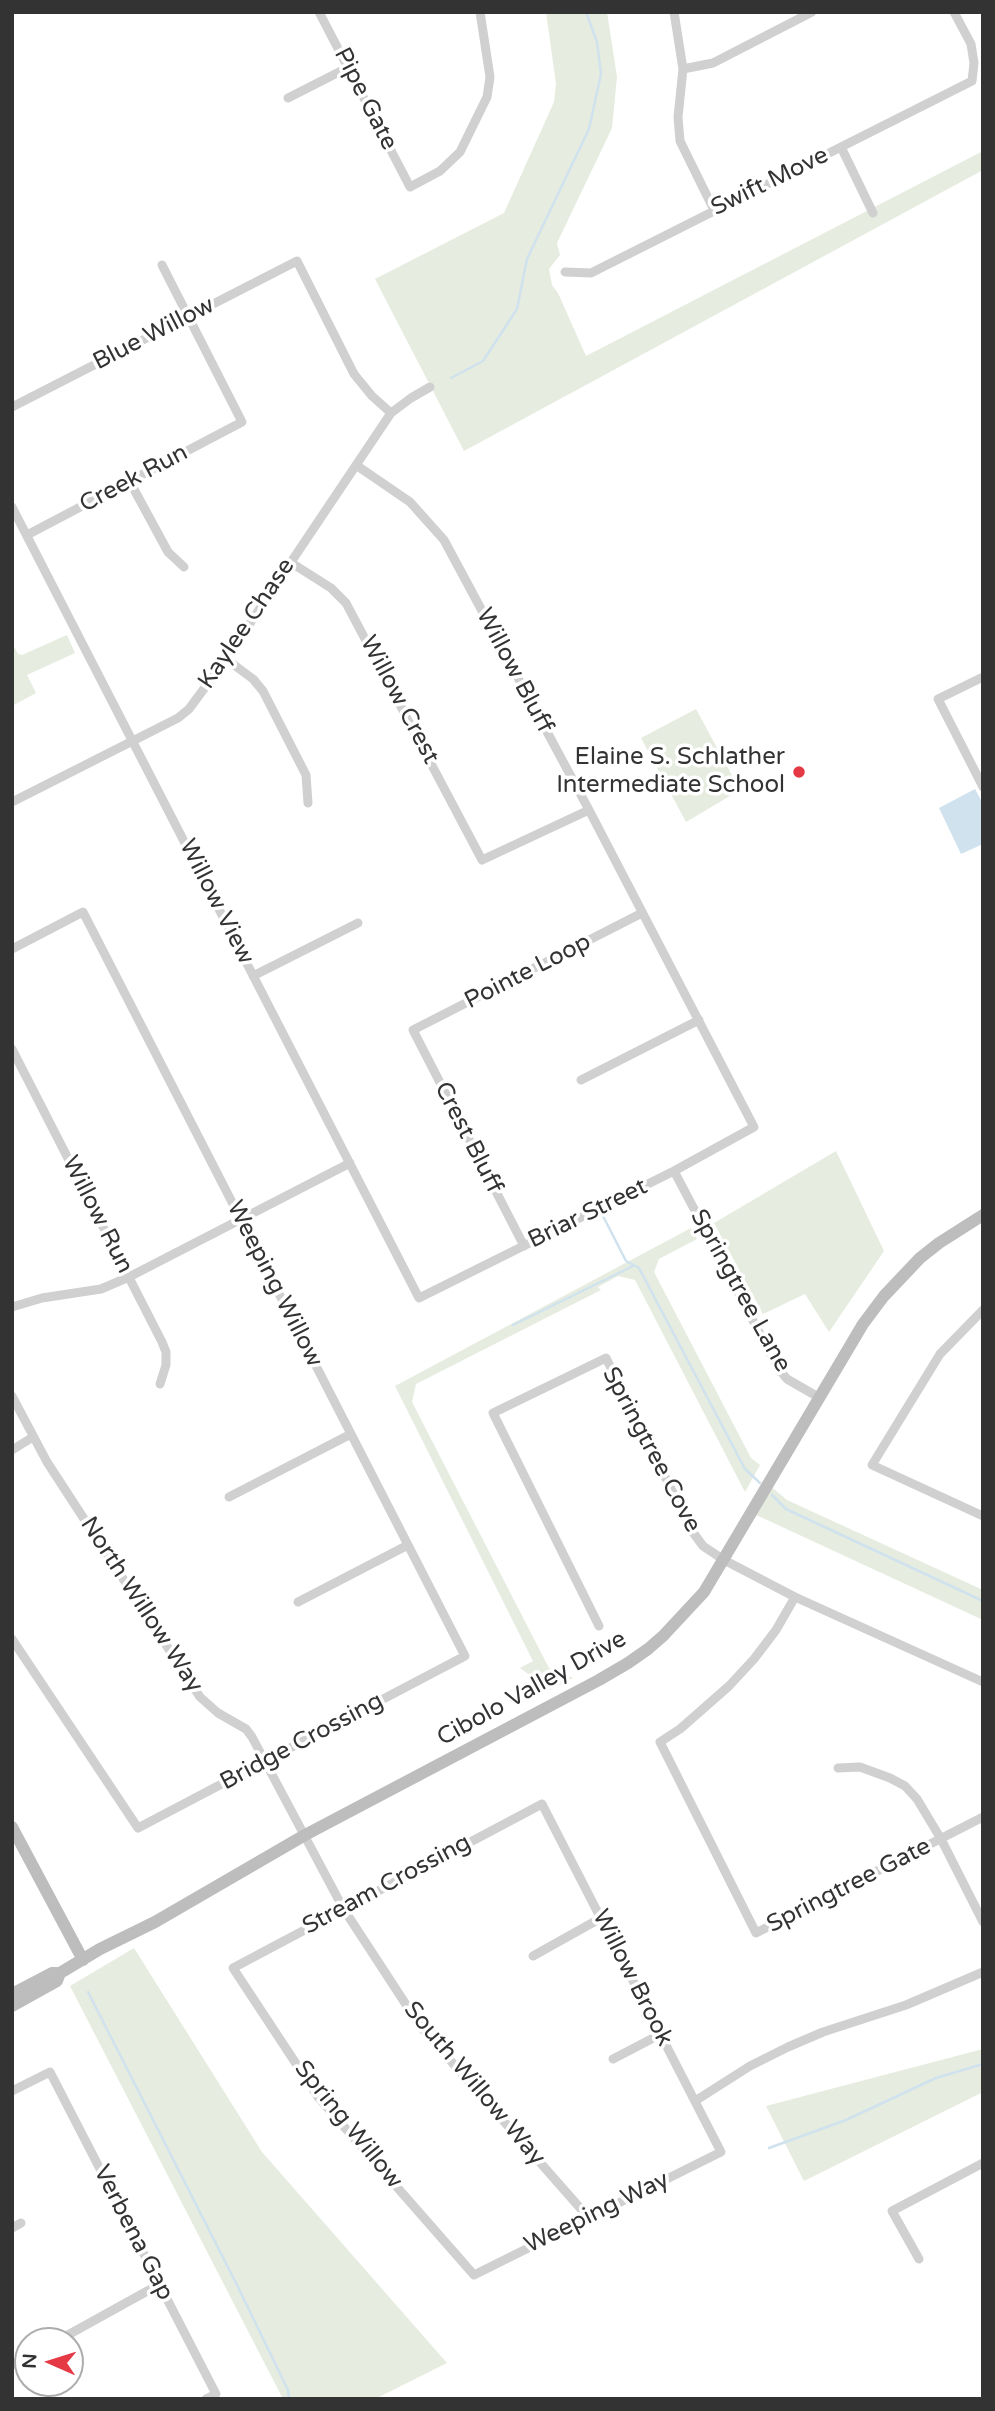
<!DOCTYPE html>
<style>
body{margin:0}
#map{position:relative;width:995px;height:2411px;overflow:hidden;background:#fff;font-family:"Varela Round",sans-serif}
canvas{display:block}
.frame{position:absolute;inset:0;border:14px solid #333;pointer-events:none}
.north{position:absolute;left:14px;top:2327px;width:70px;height:70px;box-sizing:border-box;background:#fff;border:2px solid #adadad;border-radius:50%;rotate:273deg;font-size:19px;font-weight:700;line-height:28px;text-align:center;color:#333}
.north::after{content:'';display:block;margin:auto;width:24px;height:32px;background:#e63946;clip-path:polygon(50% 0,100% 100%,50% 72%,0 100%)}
</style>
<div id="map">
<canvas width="995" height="2411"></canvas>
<div class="frame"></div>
<div class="north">N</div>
</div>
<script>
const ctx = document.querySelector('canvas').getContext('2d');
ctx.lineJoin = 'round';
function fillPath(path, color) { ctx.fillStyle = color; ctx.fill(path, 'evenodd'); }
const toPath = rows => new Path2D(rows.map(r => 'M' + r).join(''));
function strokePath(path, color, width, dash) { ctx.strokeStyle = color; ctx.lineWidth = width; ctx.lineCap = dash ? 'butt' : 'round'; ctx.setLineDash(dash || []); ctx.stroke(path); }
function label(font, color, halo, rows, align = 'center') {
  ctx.font = font + ' "Varela Round",sans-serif'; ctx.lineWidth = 7; ctx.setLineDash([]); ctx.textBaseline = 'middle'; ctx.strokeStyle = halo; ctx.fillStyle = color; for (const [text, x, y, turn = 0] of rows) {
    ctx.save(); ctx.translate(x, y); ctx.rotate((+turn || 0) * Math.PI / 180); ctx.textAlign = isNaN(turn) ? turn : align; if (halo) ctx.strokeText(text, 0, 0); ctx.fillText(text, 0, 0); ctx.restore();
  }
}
fillPath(toPath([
 [546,12,607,12,617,77,612,128,557,243,560,255,549,269,552,285,558,293,586,356,983,151,983,170,464,451,375,279,504,213,554,102,556,84],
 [67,635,75,653,27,675,36,693,12,706,12,643,18,654,22,655],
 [696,709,740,790,686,822,641,738],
 [836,1151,884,1251,829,1332,805,1294,763,1314,714,1223],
 [691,1228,697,1239,659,1259,654,1272,751,1458,760,1465,745,1492,635,1280,618,1276,598,1287,601,1290,416,1384,412,1402,549,1668,573,1678,550,1690,520,1668,533,1661,395,1386],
 [769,1485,787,1500,983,1590,983,1620,752,1513],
 [134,1948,262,2152,447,2363,375,2399,283,2399,70,1986],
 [983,2049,983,2092,804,2181,766,2106]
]), '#e6ecdf');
fillPath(toPath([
 [975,789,983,804,983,844,961,854,939,808]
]), '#cfe2ee');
strokePath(toPath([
 [451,378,483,361,517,309,527,259,589,129,601,74,597,42,586,12],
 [603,1216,626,1261,639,1268,745,1469,760,1483],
 [513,1325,633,1266],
 [772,1495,786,1509,983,1601],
 [88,1992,237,2285,288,2390,289,2399],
 [769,2148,846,2120,936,2078,983,2064]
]), '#cfe2ee', 2.5);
strokePath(toPath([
 [319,12,410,187,440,171,460,152,487,97,490,77,480,12],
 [674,12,683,69,678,117,680,141,714,210],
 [683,69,713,63,812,12],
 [288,98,349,67],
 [841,147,873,213],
 [565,272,591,273,972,81,974,63,971,44,954,12],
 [12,407,297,261,354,374,372,396,391,413],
 [130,482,168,552,184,567],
 [12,507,419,1298,674,1171,754,1127,589,810,444,540,410,502,356,465],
 [27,535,242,422,162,265],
 [290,562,331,588,346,603,482,860,589,810],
 [226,659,253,679,263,691,306,775,308,803],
 [983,677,938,699,983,787],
 [12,802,178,718,189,709,226,659,391,413,411,398,430,387],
 [12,949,83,912,465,1656,138,1828,12,1639],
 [253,976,358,923],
 [12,1049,162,1342,166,1352,166,1365,160,1384],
 [581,1080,699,1020],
 [674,1171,778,1368,787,1379,820,1398],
 [524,1246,413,1030,642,913],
 [12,1307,42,1298,101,1289,129,1277,350,1163],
 [983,1310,940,1354,872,1465,983,1516],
 [12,1396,47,1462,200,1697,218,1713,246,1729,252,1737,343,1908,420,2026,588,2217],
 [12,1450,33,1437],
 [229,1497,351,1434],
 [795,1597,776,1630,754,1659,729,1686,680,1729,660,1742,756,1933,983,1817],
 [298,1602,408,1545],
 [599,1626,493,1413,606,1358,692,1531,703,1546,724,1560,795,1597,983,1682],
 [838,1768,860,1767,890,1778,905,1786,917,1799,941,1839,983,1922],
 [542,1804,721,2152,474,2275,318,2097,233,1968,542,1804],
 [533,1956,601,1918],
 [613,2059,661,2034],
 [12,2091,50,2072,216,2394,206,2399],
 [695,2101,750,2066,788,2047,823,2032,906,2005,983,1972],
 [12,2228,21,2223],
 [919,2259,892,2211,983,2163],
 [57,2341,160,2284],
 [12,2365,28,2357]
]), '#d0d0d0', 9);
strokePath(toPath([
 [12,1827,83,1960],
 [12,1994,52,1973,60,1973,100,1949,155,1922,305,1835,599,1680,628,1663,648,1649,663,1636,704,1592,863,1324,884,1296,920,1258,939,1243,983,1215],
 [12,2006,57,1981,60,1973]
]), '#bdbdbd', 12);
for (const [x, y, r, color] of [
 [799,772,7,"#e63946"]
]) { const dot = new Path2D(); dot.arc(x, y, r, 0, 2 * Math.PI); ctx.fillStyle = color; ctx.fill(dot); strokePath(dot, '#fff', 2.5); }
label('24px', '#333', '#fff', [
 ["Pipe Gate",365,99,63],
 ["Swift Move",770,182,-26],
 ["Blue Willow",154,334,-27],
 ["Creek Run",134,479,-28],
 ["Kaylee Chase",247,624,-56],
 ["Willow Bluff",514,671,62],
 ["Willow Crest",399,700,62],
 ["Willow View",216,902,63],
 ["Pointe Loop",528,972,-27],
 ["Crest Bluff",468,1138,63],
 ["Briar Street",588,1214,-26],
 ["Willow Run",97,1215,63],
 ["Weeping Willow",274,1284,63],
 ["Springtree Lane",740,1291,61],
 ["Springtree Cove",651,1450,62],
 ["North Willow Way",141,1605,57],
 ["Cibolo Valley Drive",532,1689,-29],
 ["Bridge Crossing",302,1742,-28],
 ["Stream Crossing",387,1885,-28],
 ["Springtree Gate",849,1886,-27],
 ["Willow Brook",632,1978,63],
 ["South Willow Way",474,2084,50],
 ["Spring Willow",348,2125,51],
 ["Weeping Way",597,2213,-26],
 ["Verbena Gap",133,2233,63]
]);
label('24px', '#333', '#fff', [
 ["Elaine S. Schlather",785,758],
 ["Intermediate School",785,786]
], 'right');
</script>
